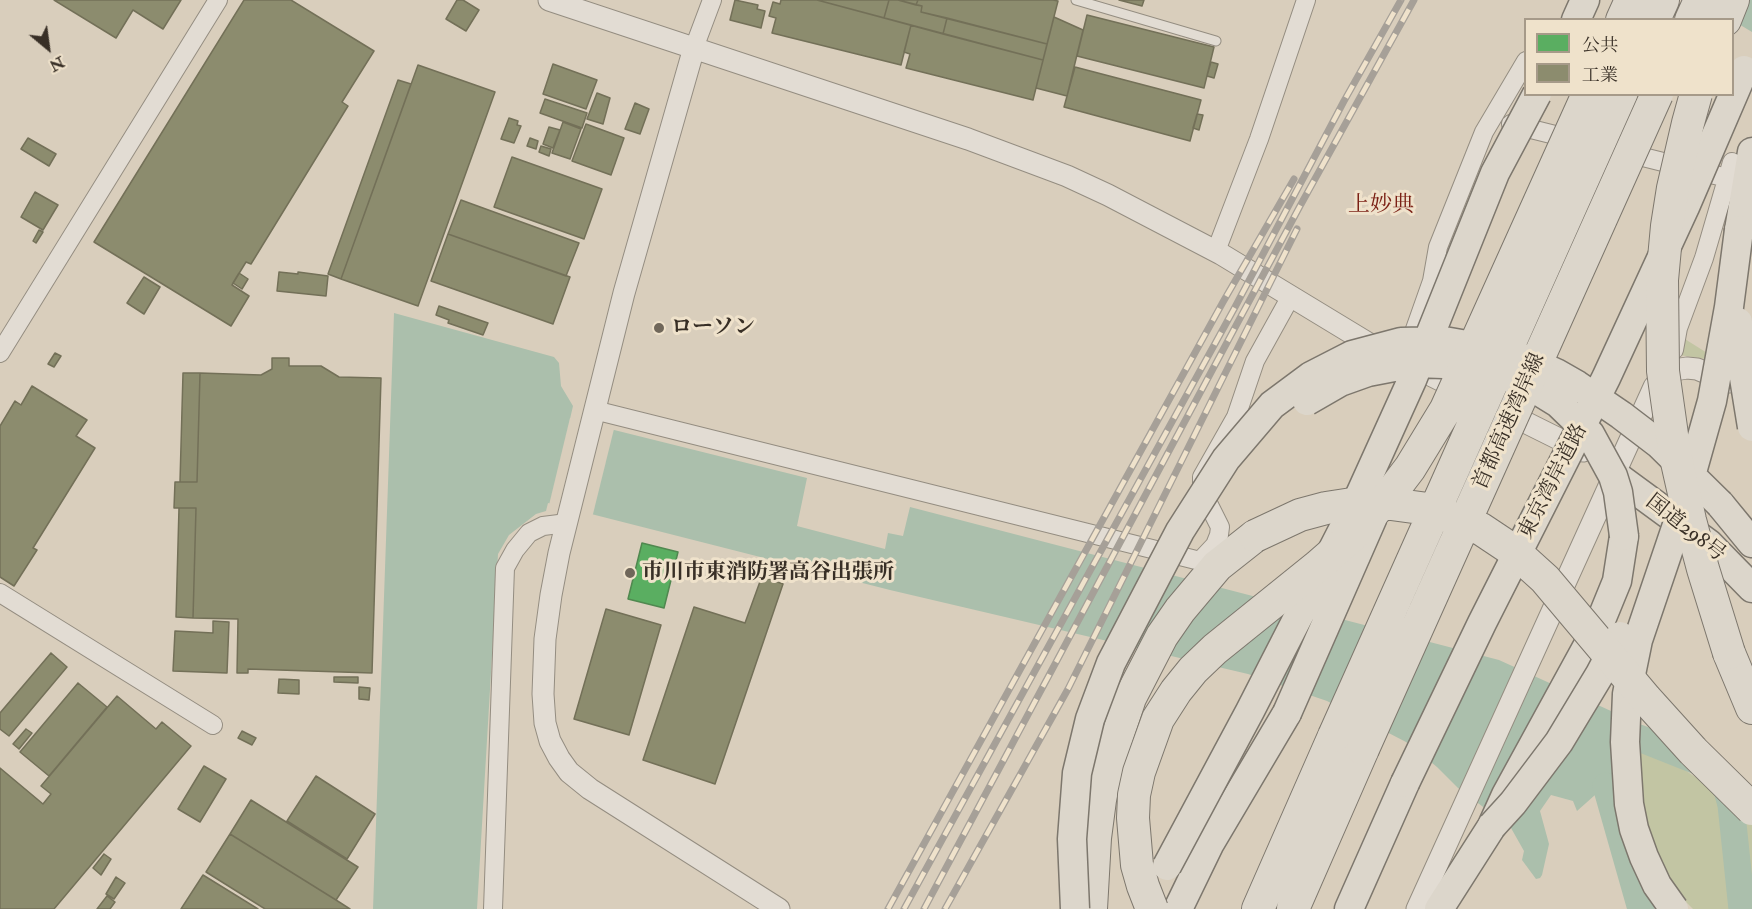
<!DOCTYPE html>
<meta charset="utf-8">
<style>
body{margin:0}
#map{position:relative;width:1752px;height:909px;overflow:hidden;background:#d9cebc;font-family:"IM FELL Double Pica","Noto Serif JP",serif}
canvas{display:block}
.legend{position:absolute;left:1524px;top:18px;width:210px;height:78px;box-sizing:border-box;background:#efe2cb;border:2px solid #a69a89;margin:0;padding:8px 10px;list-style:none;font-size:18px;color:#382f26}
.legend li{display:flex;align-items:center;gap:12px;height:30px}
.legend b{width:30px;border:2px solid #a69a89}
.north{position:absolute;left:18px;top:18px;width:60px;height:60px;-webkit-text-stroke:4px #efe2cb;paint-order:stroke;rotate:151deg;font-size:16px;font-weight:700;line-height:24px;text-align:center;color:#382f26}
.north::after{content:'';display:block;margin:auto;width:21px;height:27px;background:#382f26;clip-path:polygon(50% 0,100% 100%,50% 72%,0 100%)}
</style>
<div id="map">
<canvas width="1752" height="909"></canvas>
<ul class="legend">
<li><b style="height:16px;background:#5aae61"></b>公共</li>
<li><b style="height:16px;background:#8c8c6e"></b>工業</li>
</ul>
<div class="north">N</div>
</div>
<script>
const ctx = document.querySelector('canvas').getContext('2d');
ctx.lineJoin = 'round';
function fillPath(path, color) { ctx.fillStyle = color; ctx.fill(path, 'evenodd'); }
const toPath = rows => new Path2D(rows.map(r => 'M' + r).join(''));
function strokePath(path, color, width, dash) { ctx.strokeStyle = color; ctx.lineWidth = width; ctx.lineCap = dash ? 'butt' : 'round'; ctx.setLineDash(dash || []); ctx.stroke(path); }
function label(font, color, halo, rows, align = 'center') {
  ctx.font = font + ' "IM FELL Double Pica","Noto Serif JP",serif'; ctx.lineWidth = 6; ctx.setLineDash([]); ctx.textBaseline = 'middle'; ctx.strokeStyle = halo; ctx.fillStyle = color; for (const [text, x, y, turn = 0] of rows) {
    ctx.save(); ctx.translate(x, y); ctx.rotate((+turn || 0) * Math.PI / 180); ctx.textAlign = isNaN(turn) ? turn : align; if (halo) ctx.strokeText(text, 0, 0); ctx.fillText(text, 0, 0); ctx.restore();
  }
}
fillPath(toPath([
 [1681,335,1688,341,1712,356,1706,359,1679,355],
 [1638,751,1674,763,1706,784,1716,798,1721,810,1736,909,1693,909,1685,901,1671,881,1658,859,1641,805],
 [1752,791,1752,909,1741,794]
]), '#c2c5a3');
fillPath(toPath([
 [1702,0,1752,0,1752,32,1732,20],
 [394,313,554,357,559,363,561,386,573,406,570,419,807,478,797,526,885,549,888,533,903,536,910,507,1499,660,1611,711,1639,728,1638,751,1640,755,1577,811,1573,801,1551,795,1540,811,1549,844,1542,875,1540,878,1536,879,1522,860,1524,851,1511,828,1458,788,1437,767,1406,742,1327,701,1248,674,890,590,548,503,546,511,536,514,509,535,498,554,477,909,373,909]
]), '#abbfac');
fillPath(toPath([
 [570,418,614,429,592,518,549,505]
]), '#d9cebc');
const public = toPath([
 [642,543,678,552,664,608,628,599,642,543]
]);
fillPath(public, '#5aae61');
strokePath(public, '#50884f', 1.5);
const industry = toPath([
 [54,0,181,0,163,29,133,10,116,38,54,0],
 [244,0,291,0,374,51,342,102,348,106,251,264,246,262,232,285,249,296,231,326,94,242,244,0],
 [457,0,463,0,479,10,466,31,446,19,457,0],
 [735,0,758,5,757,9,765,11,761,28,730,20,735,0],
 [781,0,817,0,911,25,901,65,772,33,776,18,769,16,773,2,780,4,781,0],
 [817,0,889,0,884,18,817,0],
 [889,0,898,0,922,6,921,12,947,18,943,34,884,18,889,0],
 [898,0,918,0,916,5,898,0],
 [918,0,1053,0,1058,1,1047,44,921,12,922,6,916,5,918,0],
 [1119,0,1144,0,1142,6,1119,0],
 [1087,15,1214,47,1204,88,1077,56,1087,15],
 [1054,17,1083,30,1067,96,1036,88,1054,17],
 [947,18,1047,44,1043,60,943,34,947,18],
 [911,25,1043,60,1033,100,906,68,910,54,904,52,911,25],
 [1211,62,1218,64,1214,78,1207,76,1211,62],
 [553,64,597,80,586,109,543,94,553,64],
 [418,65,495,92,418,306,341,279,418,65],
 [1075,67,1201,100,1190,141,1064,107,1075,67],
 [398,80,411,84,341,279,328,274,398,80],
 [597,93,610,98,603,124,587,119,597,93],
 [545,99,587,113,582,128,540,113,545,99],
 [635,103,649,109,640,134,625,129,635,103],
 [1197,114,1203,115,1199,130,1193,128,1197,114],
 [509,118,518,121,517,125,521,126,514,143,501,139,509,118],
 [563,122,581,129,570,159,552,153,563,122],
 [586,124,624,138,611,175,572,161,586,124],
 [549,127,560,130,553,148,543,144,549,127],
 [28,138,56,154,49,166,21,149,28,138],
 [530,138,538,141,536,149,527,146,530,138],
 [541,146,551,149,549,156,539,152,541,146],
 [512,157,602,189,584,239,494,207,512,157],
 [35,192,58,205,43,230,21,217,35,192],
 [461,200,579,243,566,276,448,234,461,200],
 [39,230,43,232,36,243,33,241,39,230],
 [448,234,570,277,553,324,431,281,448,234],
 [279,272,298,274,298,272,328,276,326,296,277,291,279,272],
 [239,273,248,279,242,289,233,283,239,273],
 [144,277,160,287,144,314,127,303,144,277],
 [439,306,488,323,483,335,448,323,449,320,436,315,439,306],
 [55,353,61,356,54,367,48,364,55,353],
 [272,358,289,358,289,366,321,366,339,377,381,378,372,673,248,669,248,673,237,673,238,619,193,618,196,508,174,508,175,482,197,482,200,373,261,375,272,369,272,358],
 [183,373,200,373,197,482,180,482,183,373],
 [32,386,87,420,76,436,95,448,33,548,37,550,14,586,0,577,0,426,15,401,21,405,32,386],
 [179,508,196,508,193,618,176,617,179,508],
 [762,576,783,584,715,784,643,760,694,607,745,623,762,576],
 [606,609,661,625,629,735,574,719,606,609],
 [213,621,229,622,227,673,173,671,175,631,213,633,213,621],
 [51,653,67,667,9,736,0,729,0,713,51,653],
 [334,677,358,677,358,683,334,682,334,677],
 [279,679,299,680,299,694,278,693,279,679],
 [78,683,107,707,49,776,20,752,78,683],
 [359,687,370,688,369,700,359,699,359,687],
 [117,696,156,729,162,722,191,746,54,909,0,909,0,768,43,804,51,794,41,786,117,696],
 [26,729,32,733,19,749,13,744,26,729],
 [242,731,256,738,252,745,238,738,242,731],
 [204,766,226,779,200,822,178,809,204,766],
 [316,776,375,814,347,859,287,821,316,776],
 [251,800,358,867,336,900,230,834,251,800],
 [230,834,336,900,350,909,265,909,206,872,230,834],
 [104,854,111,859,101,875,93,868,104,854],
 [203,875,258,909,181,909,203,875],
 [116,877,125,883,114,899,106,894,116,877],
 [107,896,115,902,110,909,97,909,107,896]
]);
fillPath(industry, '#8c8c6e');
strokePath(industry, '#737058', 1.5);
strokePath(toPath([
 [1639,738,1707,765,1727,790,1731,805,1742,909],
 [1606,786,1641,909]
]), '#abbfac', 27);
const service = toPath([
 [1076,0,1216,41]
]);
const minor = toPath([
 [694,48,712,0],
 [1511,124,1727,178],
 [1216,251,1259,139,1306,0],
 [1408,349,1432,281,1438,247,1484,132,1526,61],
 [1674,350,1678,328,1704,258,1732,162],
 [0,353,218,0],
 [594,410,1200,561,1215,545,1219,535,1220,527,1202,491,1202,477,1236,417,1255,361,1291,296],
 [0,593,213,725],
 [493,909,505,568,515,550,529,533,543,526,567,523]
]);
const tertiary = toPath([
 [549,0,968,139,1067,176,1108,195,1221,254,1376,348,1583,451],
 [694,48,624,293,559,553,551,595,545,639,543,694,545,723,550,741,559,758,569,772,590,789,779,909],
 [1417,909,1654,387,1663,376,1674,370,1687,368,1697,369,1729,382]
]);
const trunk = toPath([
 [1576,20,1585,0],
 [1739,230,1752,152],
 [1615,475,1709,544,1752,588],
 [1720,504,1752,543],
 [1178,909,1210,843,1287,713],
 [1349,909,1405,783],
 [1439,909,1492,826,1506,795,1599,625,1617,581,1624,536]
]);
const motorway = toPath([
 [1622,20,1631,0],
 [1654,20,1663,0],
 [1691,20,1700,0],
 [1725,20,1733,0],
 [1729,653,1752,708],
 [1091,909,1095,838,1100,800,1107,767,1130,698,1162,636,1180,610,1217,566,1255,536],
 [1258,909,1334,736],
 [1293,909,1363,749]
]);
strokePath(service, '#948d81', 11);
strokePath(minor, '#948d81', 20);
strokePath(tertiary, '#948d81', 23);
strokePath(trunk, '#7d776d', 31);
strokePath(motorway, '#7d776d', 34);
strokePath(service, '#e2dcd3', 9);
strokePath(minor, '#e2dcd3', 18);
strokePath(tertiary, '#e2dcd3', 21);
strokePath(trunk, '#dcd6cb', 28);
strokePath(motorway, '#dcd6cb', 32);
const rail = toPath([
 [888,909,1223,302,1294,179],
 [904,909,1234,309,1344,101,1401,0],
 [924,909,1300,206,1414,0],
 [945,909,1068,689,1297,229]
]);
strokePath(rail, '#a6a098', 7);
strokePath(rail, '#efe2cb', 4.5, [14]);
const trunkBridge = toPath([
 [1738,322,1740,353,1752,427],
 [1307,401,1340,382,1368,372,1415,363,1443,364,1477,369,1510,378,1537,390,1558,403,1590,434,1613,476,1618,492,1624,536],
 [1287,713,1373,517],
 [1405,783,1482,623,1606,378,1685,207,1744,70],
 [1492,826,1513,803,1559,742,1600,674,1620,636],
 [1167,866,1250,711,1354,508,1412,380,1495,173,1537,94],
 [1075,909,1072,839,1077,773,1090,719,1111,663,1180,531,1226,459,1272,405,1311,376,1352,355,1401,342,1444,341,1501,351,1523,358,1556,373,1577,385,1621,415,1659,444,1720,504],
 [1674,909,1657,885,1644,857,1634,829,1629,804,1625,742,1627,694,1638,640,1678,522,1712,401,1729,307,1739,230]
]);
const motorwayBridge = toPath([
 [1696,94,1688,123,1673,188,1667,226,1662,280,1663,371,1674,449,1690,520,1703,569,1729,653],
 [1255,536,1300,515,1326,508,1352,504,1391,504,1428,509,1481,529,1514,551,1545,579,1646,699,1693,751,1752,809],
 [1334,736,1621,94],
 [1363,749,1657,94],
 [1152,909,1143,886,1137,865,1133,818,1134,795,1139,772,1158,719,1176,691,1193,670,1215,649,1318,566,1351,537,1391,493,1410,468,1446,409,1588,94]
]);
strokePath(trunkBridge, '#7d776d', 31, []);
strokePath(motorwayBridge, '#7d776d', 34, []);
strokePath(trunkBridge, '#dcd6cb', 28);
strokePath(motorwayBridge, '#dcd6cb', 32);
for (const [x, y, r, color] of [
 [659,328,6,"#70675a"],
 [630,573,6,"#70675a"]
]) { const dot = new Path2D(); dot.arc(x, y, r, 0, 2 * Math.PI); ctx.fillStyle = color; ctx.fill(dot); strokePath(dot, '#efe2cb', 2); }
label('bold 21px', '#382f26', '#efe2cb', [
 ["ローソン",671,328],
 ["市川市東消防署高谷出張所",642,573]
], 'left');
label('21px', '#382f26', '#efe2cb', [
 ["首都高速湾岸線",1510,422,-66],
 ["東京湾岸道路",1554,482,-63],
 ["国道298号",1685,529,38]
]);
label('22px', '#7a1f14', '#efe2cb', [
 ["上妙典",1381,206]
]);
</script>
